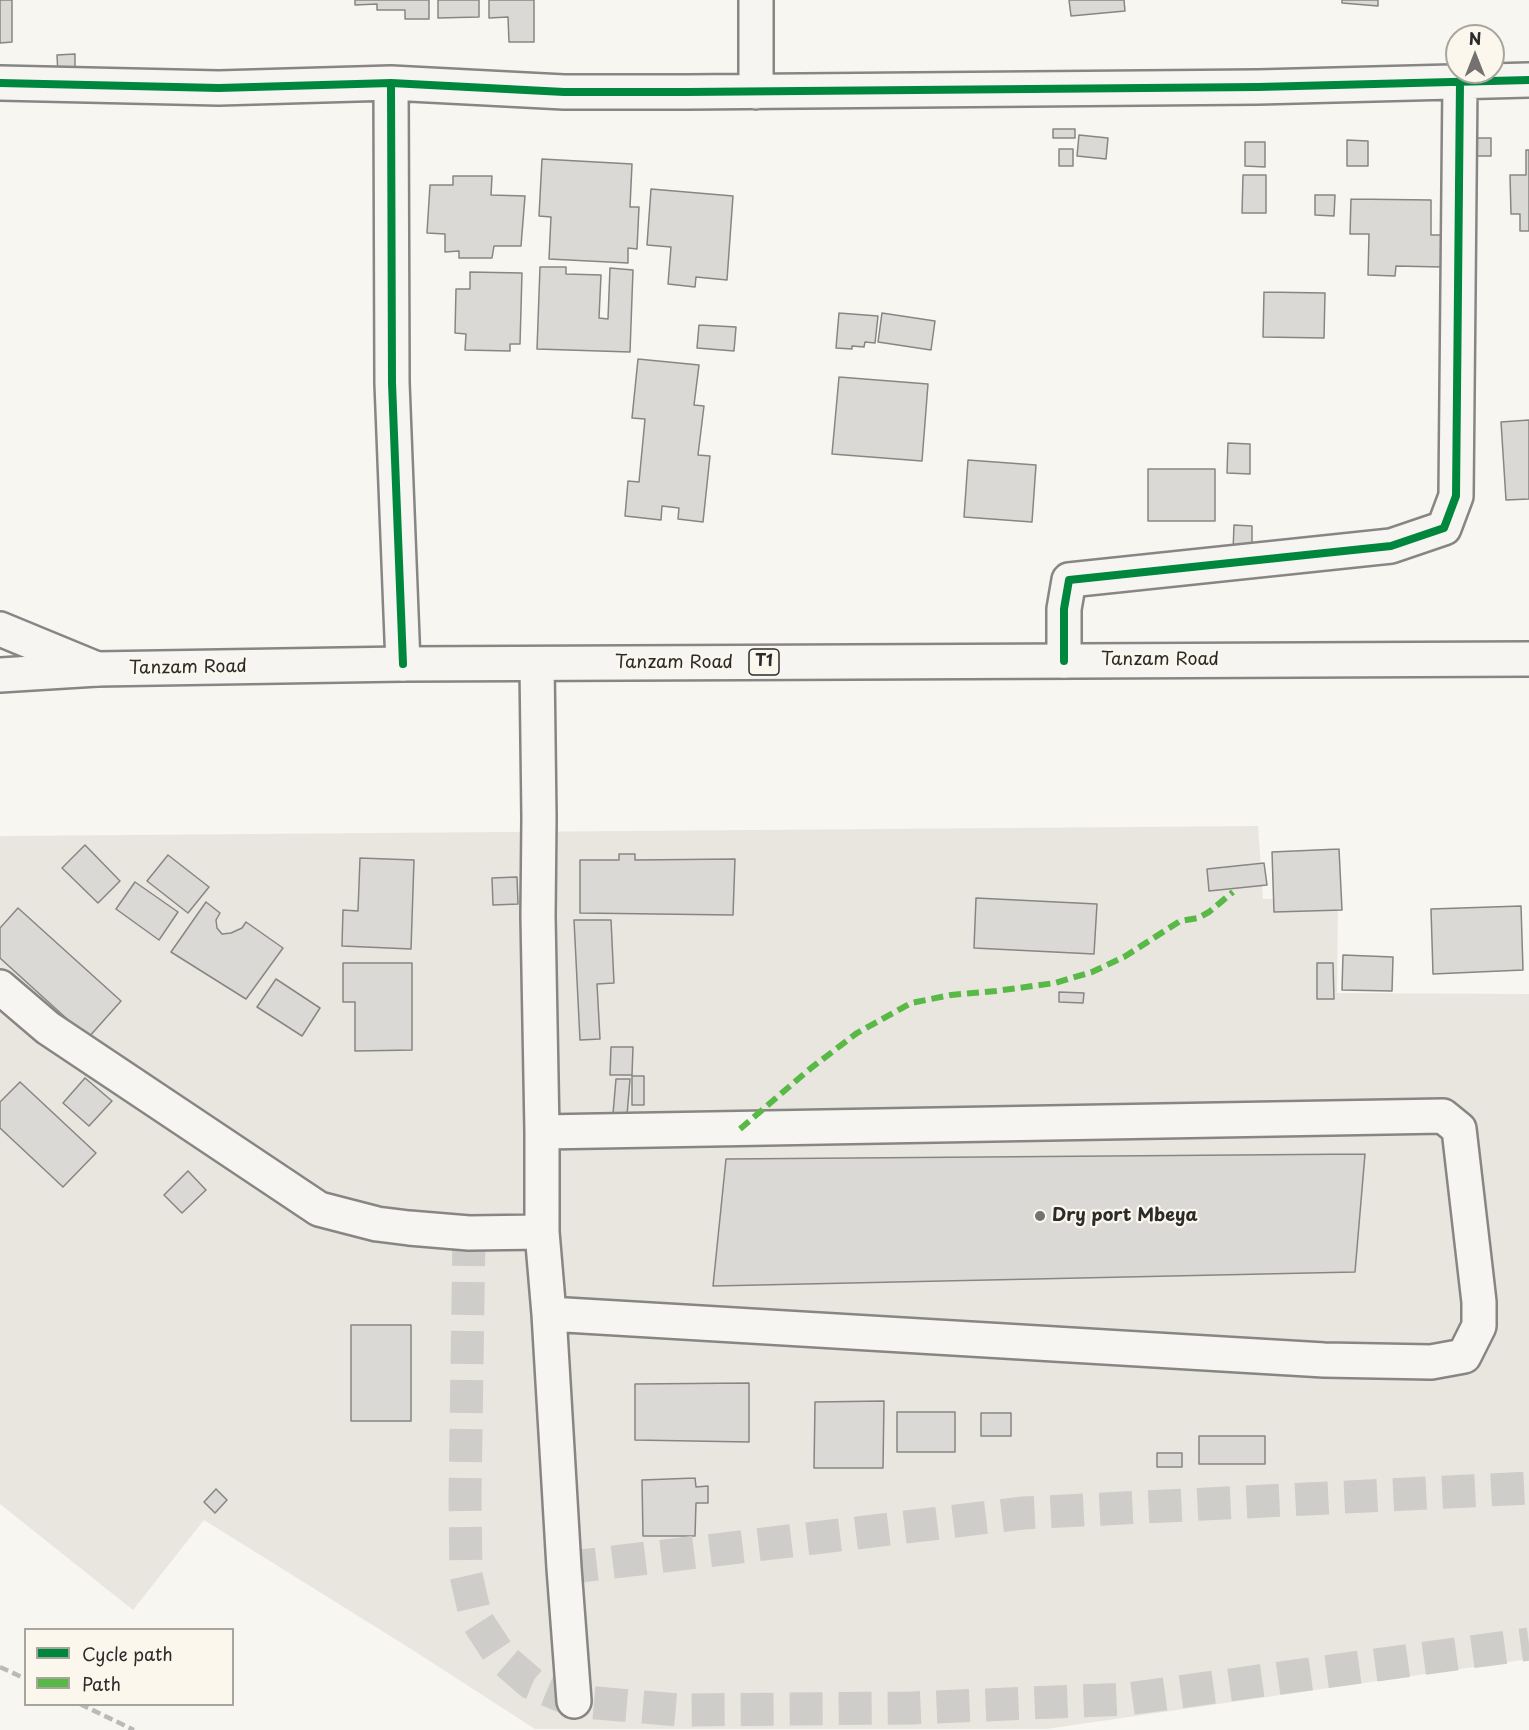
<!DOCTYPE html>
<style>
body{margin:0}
#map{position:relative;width:1529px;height:1730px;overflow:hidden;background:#f8f6f0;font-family:"Playpen Sans",sans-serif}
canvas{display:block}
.legend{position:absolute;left:24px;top:1628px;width:210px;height:78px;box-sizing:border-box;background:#fbf7ec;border:2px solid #a8a59f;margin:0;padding:8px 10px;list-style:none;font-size:18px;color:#2b2b2b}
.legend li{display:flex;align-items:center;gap:12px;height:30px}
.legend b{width:30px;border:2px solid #a8a59f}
.north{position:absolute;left:1445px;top:24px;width:60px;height:60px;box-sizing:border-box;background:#fbf7ec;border:2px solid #a8a59f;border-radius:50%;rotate:0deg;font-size:16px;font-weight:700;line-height:24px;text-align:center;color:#2b2b2b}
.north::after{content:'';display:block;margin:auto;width:21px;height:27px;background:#737270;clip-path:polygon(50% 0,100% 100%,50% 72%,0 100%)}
</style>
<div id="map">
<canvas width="1529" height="1730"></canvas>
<ul class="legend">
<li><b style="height:8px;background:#00873e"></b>Cycle path</li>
<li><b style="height:8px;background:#58b947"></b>Path</li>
</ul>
<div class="north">N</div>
</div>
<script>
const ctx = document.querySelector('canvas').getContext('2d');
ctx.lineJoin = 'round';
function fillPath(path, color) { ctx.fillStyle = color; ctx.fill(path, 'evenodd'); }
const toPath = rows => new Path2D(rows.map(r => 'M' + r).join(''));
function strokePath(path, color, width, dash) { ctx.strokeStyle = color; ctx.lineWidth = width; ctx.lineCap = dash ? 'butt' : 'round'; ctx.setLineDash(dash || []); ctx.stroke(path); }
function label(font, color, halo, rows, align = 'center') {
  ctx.font = font + ' "Playpen Sans",sans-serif'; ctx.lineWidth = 4.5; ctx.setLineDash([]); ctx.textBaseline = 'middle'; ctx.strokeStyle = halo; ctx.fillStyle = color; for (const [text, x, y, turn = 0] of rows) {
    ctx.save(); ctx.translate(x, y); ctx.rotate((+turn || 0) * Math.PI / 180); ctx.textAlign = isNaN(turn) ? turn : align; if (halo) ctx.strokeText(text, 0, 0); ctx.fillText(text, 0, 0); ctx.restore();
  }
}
fillPath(toPath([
 [1258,826,1263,899,1338,898,1337,993,1529,994,1529,1659,1046,1729,535,1729,411,1649,204,1520,133,1610,0,1504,0,836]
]), '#e9e6df');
const building = toPath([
 [0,0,12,0,12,42,0,43,0,0],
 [355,0,429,0,429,19,405,19,405,10,377,10,377,4,355,5,355,0],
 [438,0,479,0,479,17,438,18,438,0],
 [489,0,534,0,534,42,509,42,508,17,489,18,489,0],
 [1069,0,1124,0,1125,11,1071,16,1069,0],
 [1342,0,1378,0,1378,6,1342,3,1342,0],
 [75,54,75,75,58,75,57,55,75,54],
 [1053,129,1075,129,1075,138,1053,138,1053,129],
 [1079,135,1108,138,1106,159,1077,156,1079,135],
 [1476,138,1491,138,1491,156,1475,156,1476,138],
 [1347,140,1368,141,1368,166,1347,166,1347,140],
 [1245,142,1265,142,1265,167,1245,166,1245,142],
 [1059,149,1073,149,1073,166,1059,166,1059,149],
 [1526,150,1529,150,1529,231,1520,231,1520,214,1511,214,1510,175,1526,175,1526,150],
 [542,159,632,164,630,207,639,207,637,249,628,248,628,263,549,259,551,217,539,216,542,159],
 [1243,175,1266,175,1266,213,1242,213,1243,175],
 [453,176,492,176,491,195,525,196,521,246,494,246,492,258,459,258,459,251,445,252,445,234,427,233,430,185,453,185,453,176],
 [651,189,733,196,727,280,696,277,695,287,668,284,671,247,647,245,651,189],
 [1315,195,1335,195,1334,216,1315,215,1315,195],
 [1351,199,1431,200,1431,235,1443,235,1442,267,1396,266,1395,276,1368,275,1369,234,1350,234,1351,199],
 [540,267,566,267,566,274,601,275,599,318,608,319,610,268,633,270,630,352,537,349,540,267],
 [470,272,522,273,520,344,510,344,510,351,465,350,466,334,455,333,456,289,470,289,470,272],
 [1264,292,1325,293,1324,338,1263,337,1264,292],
 [839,313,878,316,875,343,865,342,864,347,852,346,852,349,836,348,839,313],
 [882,313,935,321,931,350,878,342,882,313],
 [699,325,736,327,734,351,697,348,699,325],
 [638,359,699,365,694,405,704,406,698,455,710,456,703,522,678,519,679,508,662,506,661,520,625,516,628,481,639,482,645,419,632,418,638,359],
 [839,377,928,384,922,461,832,454,839,377],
 [1529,420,1529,499,1506,500,1501,422,1529,420],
 [1228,443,1250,444,1250,474,1227,473,1228,443],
 [968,460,1036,465,1032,522,964,517,968,460],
 [1148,469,1215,469,1215,521,1148,521,1148,469],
 [1234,525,1252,526,1252,551,1233,551,1234,525],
 [85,845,120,881,98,903,62,868,85,845],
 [1339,849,1342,910,1274,912,1272,852,1339,849],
 [619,854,635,854,635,860,735,859,733,915,580,913,580,860,619,860,619,854],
 [168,855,209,887,188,913,147,881,168,855],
 [360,858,414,860,411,949,342,946,343,910,358,911,360,858],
 [1264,863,1267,885,1209,891,1207,869,1264,863],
 [517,877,518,904,493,905,492,878,517,877],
 [135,882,178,912,159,940,116,909,135,882],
 [976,898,1097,904,1094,954,974,948,976,898],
 [206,902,220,913,216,920,217,928,222,934,231,933,242,928,246,922,283,948,246,999,171,952,206,902],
 [1521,906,1523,970,1433,974,1431,909,1521,906],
 [18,908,121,1001,88,1038,0,958,0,928,18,908],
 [574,920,611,920,614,983,597,984,600,1039,580,1040,574,920],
 [1343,955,1393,957,1392,991,1342,990,1343,955],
 [343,963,412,963,412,1050,355,1051,355,1002,343,1002,343,963],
 [1317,963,1333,963,1334,999,1317,999,1317,963],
 [276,979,320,1008,302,1036,257,1007,276,979],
 [1059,992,1084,993,1083,1003,1059,1002,1059,992],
 [611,1047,633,1047,632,1075,610,1075,611,1047],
 [632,1076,644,1076,644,1105,632,1105,632,1076],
 [85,1078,112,1101,89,1126,63,1103,85,1078],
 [616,1079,630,1079,627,1115,613,1114,616,1079],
 [20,1082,96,1153,63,1187,0,1128,0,1102,20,1082],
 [1365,1154,1355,1272,713,1286,726,1159,1365,1154],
 [188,1171,206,1190,182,1213,164,1195,188,1171],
 [351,1325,411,1325,411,1421,351,1421,351,1325],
 [749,1383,749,1442,635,1440,635,1384,749,1383],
 [884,1401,883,1468,814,1468,815,1402,884,1401],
 [897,1412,955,1412,955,1452,897,1452,897,1412],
 [981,1413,1011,1413,1011,1436,981,1436,981,1413],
 [1199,1436,1265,1436,1265,1464,1199,1464,1199,1436],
 [1157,1453,1182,1453,1182,1467,1157,1467,1157,1453],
 [695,1478,696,1487,708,1486,708,1503,696,1503,695,1536,643,1536,642,1480,695,1478],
 [216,1489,227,1500,215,1513,204,1502,216,1489]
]);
fillPath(building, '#dbd9d6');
strokePath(building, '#878684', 1.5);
strokePath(toPath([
 [469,1233,465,1497,466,1575,476,1619,501,1657,531,1683,574,1701,678,1710,911,1708,1127,1699,1529,1644],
 [564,1568,1023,1513,1529,1488]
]), '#cfcdc9', 33, [33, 16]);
const minor = toPath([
 [0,83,219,88,391,83,564,92,687,92,1258,87,1529,80],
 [391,83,392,383,403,664],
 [756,92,756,0],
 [0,629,97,669],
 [1064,661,1064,609,1069,580,1391,546,1444,528,1456,496,1460,82],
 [537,664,539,818,538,916,542,1132,542,1232,549,1314,564,1568,574,1701],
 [0,987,48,1028,319,1209,377,1224,409,1228,469,1233,542,1232],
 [542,1132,1443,1116,1459,1129,1479,1302,1479,1326,1464,1356,1431,1362,1324,1360,549,1314]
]);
const highway = toPath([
 [0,675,97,669,403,664,1529,659]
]);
strokePath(minor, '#878684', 38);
strokePath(highway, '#878684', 38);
strokePath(minor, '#f6f5f1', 33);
strokePath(highway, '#f6f5f1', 33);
strokePath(toPath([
 [0,1667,26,1679],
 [80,1704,134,1730]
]), '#bcbab8', 4.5, [9, 4.5]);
strokePath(toPath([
 [740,1129,811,1068,857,1033,911,1003,951,995,996,991,1055,983,1092,972,1124,957,1180,921,1198,918,1209,912,1233,892]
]), '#58b947', 6, [12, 6]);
strokePath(toPath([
 [0,83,219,88,391,83,564,92,687,92,1258,87,1529,80],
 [391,83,392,383,403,664],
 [1064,661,1064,609,1069,580,1391,546,1444,528,1456,496,1460,82]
]), '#00873e', 8);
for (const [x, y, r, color] of [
 [1040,1216,6,"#737270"]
]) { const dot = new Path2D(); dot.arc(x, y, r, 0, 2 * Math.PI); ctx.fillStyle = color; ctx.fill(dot); strokePath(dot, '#fbf7ec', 2); }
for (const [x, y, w] of [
 [764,662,30]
]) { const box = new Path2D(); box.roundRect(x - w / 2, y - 13, w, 26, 4.5); ctx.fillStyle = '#fbf7ec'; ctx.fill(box); strokePath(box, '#2b2b2b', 1.5); }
label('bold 16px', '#2b2b2b', null, [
 ["T1",764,662]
]);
label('18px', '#2b2b2b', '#fbf7ec', [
 ["Tanzam Road",1160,660],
 ["Tanzam Road",674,663],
 ["Tanzam Road",188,668,-1]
]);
label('bold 18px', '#2b2b2b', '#fbf7ec', [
 ["Dry port Mbeya",1052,1216]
], 'left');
</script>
